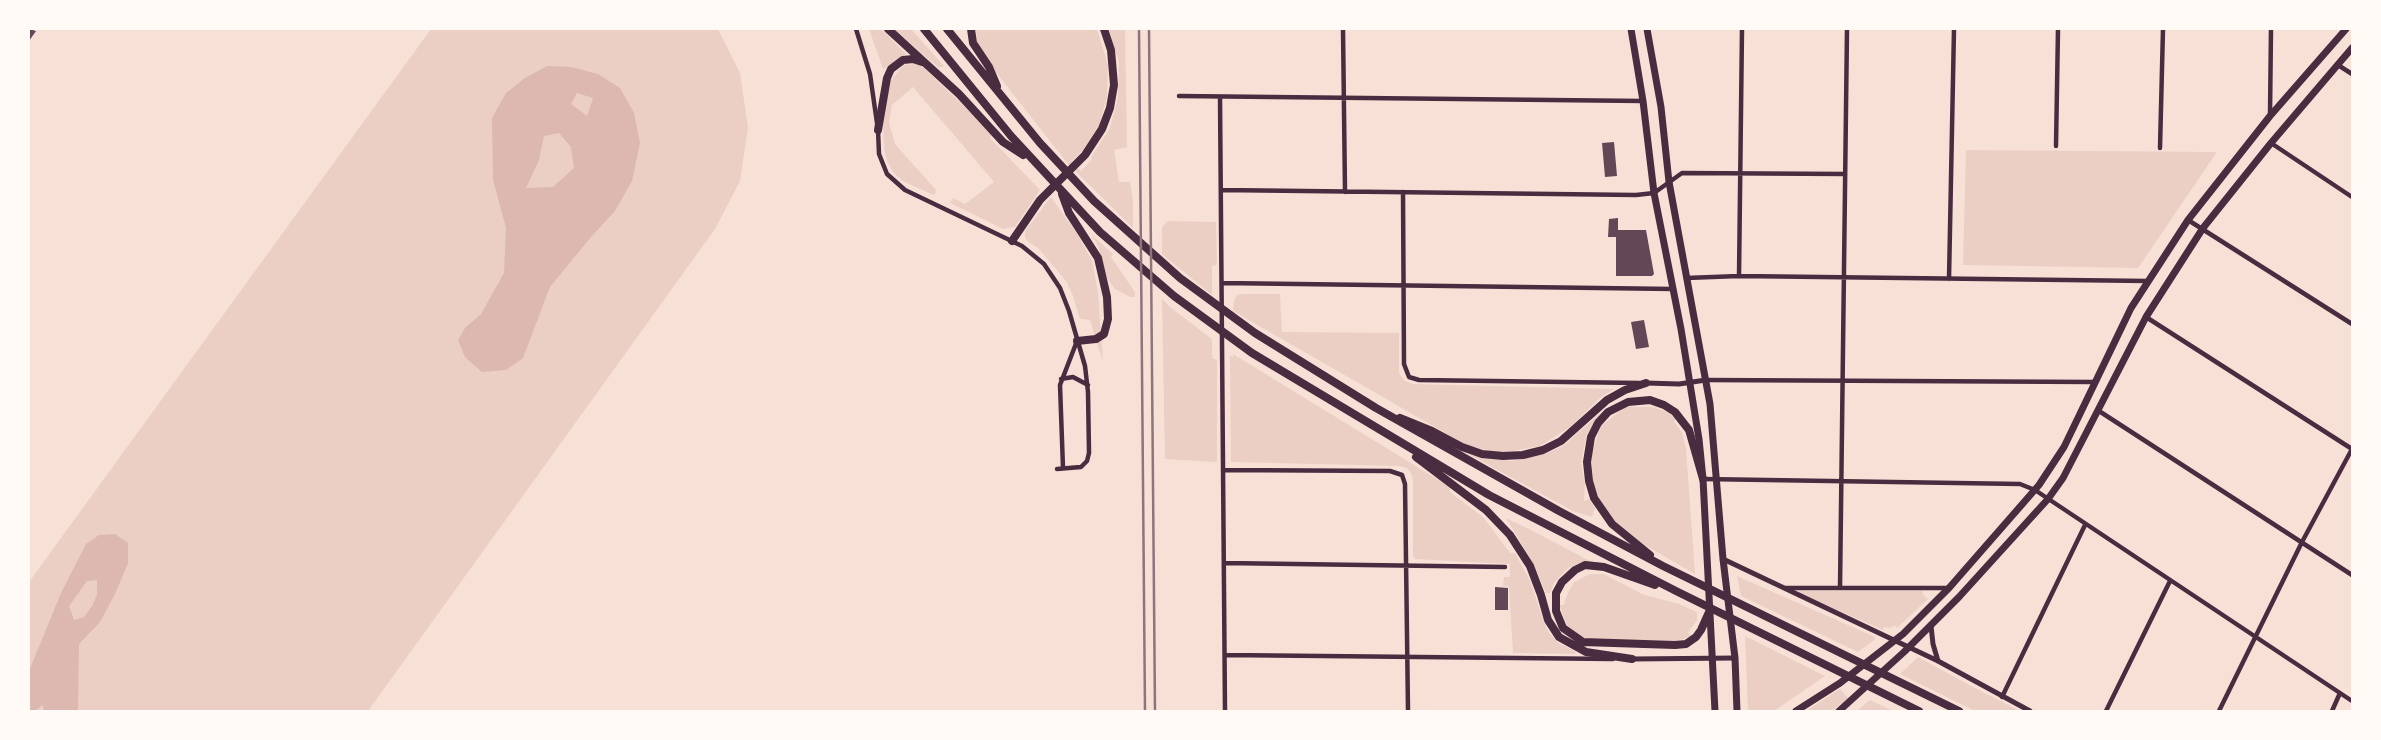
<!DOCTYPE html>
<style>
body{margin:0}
#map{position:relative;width:2381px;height:740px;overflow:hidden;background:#f7e1d7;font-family:"Varela Round",sans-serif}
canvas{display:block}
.frame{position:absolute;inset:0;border:30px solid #fffaf5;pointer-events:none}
</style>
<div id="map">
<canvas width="2381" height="740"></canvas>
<div class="frame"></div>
</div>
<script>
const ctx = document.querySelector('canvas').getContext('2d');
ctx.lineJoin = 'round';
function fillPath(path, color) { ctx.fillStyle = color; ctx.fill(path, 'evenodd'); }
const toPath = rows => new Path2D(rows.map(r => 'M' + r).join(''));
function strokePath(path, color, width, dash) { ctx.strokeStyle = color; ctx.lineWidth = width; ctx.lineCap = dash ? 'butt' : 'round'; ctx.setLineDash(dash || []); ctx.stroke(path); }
fillPath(toPath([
 [431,29,718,29,740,73,748,127,740,181,715,229,368,711,29,711,29,582],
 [869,29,881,29,906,54,883,69],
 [894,29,911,29,944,66,939,68],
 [976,29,1097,29,1108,65,1107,97,1099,126,1083,150,1072,161,1081,171,1092,159,1091,157,1110,128,1118,97,1119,62,1109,29,1125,29,1127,147,1114,150,1119,182,1130,182,1133,200,1133,228,1068,164,984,57,977,42],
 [916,64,923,67,993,134,990,138,1040,190,1015,227,1003,229,950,203,953,198,965,204,994,182,913,87,892,105,889,123,895,144,936,190,935,194,933,195,903,181,894,173,887,161,884,149,882,90,904,65],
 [1966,150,2217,152,2138,268,1963,265],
 [1051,197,1078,235,1092,261,1098,292,1103,362,1090,320,1080,319,1073,296,1066,281,1038,248,1028,242,1025,237,1025,231],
 [1168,221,1216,222,1217,265,1212,266,1212,295,1162,254,1162,227],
 [1091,234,1113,254,1111,257,1135,292,1135,297,1130,297,1115,289,1106,277,1098,246],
 [1242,294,1280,294,1282,332,1399,333,1399,373,1405,381,1413,384,1614,389,1600,398,1570,427,1540,446,1502,453,1468,446,1233,311,1234,300,1237,295],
 [1162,299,1170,307,1212,339,1212,358,1217,360,1217,462,1165,459],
 [1233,354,1450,487,1450,492,1484,518,1510,553,1515,553,1530,581,1547,630,1557,642,1576,652,1575,654,1513,653,1509,587,1503,586,1504,577,1510,577,1510,564,1415,559,1413,556,1413,483,1412,475,1407,468,1399,466,1231,462,1230,355,1233,357],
 [1625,407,1653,407,1667,412,1676,419,1674,422,1682,432,1686,449,1695,574,1636,540,1608,516,1594,489,1591,455,1601,426],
 [1600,413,1586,436,1581,464,1585,484,1584,501,1589,499,1595,508,1592,517,1573,511,1468,454,1511,461,1545,454,1563,446],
 [1506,518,1531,530,1592,562,1581,562,1568,568,1554,583,1550,593,1546,593,1533,563],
 [1590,574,1604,574,1642,594,1679,604,1697,612,1697,620,1688,633,1691,636,1677,641,1589,639,1578,635,1567,625,1559,605,1564,605,1566,597,1574,582],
 [1737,576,1875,637,1874,640,1858,652,1741,596],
 [1799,591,1922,591,1923,595,1928,599,1897,628,1895,625,1890,628,1884,627,1883,630,1799,593],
 [1745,636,1825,676,1774,711,1748,711],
 [1918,657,1973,687,2020,711,1975,711,1900,674],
 [1840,689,1848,698,1832,711,1806,711],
 [1870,700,1893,711,1857,711]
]), '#ebcfc5');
fillPath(toPath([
 [547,66,571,67,598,74,620,88,634,113,640,143,632,181,615,211,591,237,550,287,523,358,506,370,482,372,465,357,458,340,465,328,481,314,504,273,506,228,493,180,492,118,506,93,525,78],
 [577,93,593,98,587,116,571,104],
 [559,133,571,147,574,168,553,187,526,188,539,160,544,136],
 [115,534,128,543,128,563,116,592,100,622,79,644,78,711,44,711,43,705,35,711,29,711,29,671,61,593,86,544,99,535],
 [97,580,97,595,92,606,84,617,74,620,69,606,87,581]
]), '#dcb8b0');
fillPath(toPath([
 [29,29,36,31,29,41],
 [1614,142,1617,176,1605,177,1602,143],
 [1618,218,1618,230,1646,230,1654,274,1652,276,1616,276,1616,237,1608,237,1609,219],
 [1644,320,1649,347,1636,349,1631,322],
 [1495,587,1508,588,1508,610,1495,610]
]), '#644757');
strokePath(toPath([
 [856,29,870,74,878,130,879,154,887,174,905,190,1022,246,1044,264,1060,288,1069,311,1085,366,1088,392,1089,453,1087,461,1081,467,1057,469],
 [1343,29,1345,192],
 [2338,65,2352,74],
 [1179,96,1643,101],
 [1220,97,1225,711],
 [2270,115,2271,29],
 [2271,143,2352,197],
 [2056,146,2058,29],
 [2160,148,2163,29],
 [1221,190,1636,195,1654,193,1682,173,1845,174],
 [1403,192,1404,364,1409,377,1419,380,1639,383],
 [2188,220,2352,324],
 [1739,276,1742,29],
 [1686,278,1739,276,2148,281],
 [1949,279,1954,29],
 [1222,283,1673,289],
 [2146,317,2352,449,2302,542,2219,711],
 [1061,379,1073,377,1088,385],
 [1706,380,2094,382],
 [2099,411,2352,575],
 [1063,468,1060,385,1077,341],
 [1223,470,1390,471,1402,475,1405,484,1408,711],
 [1703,479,2020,484,2035,490,2352,701],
 [1224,563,1505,567],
 [1785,588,1949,588],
 [1840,588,1847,29],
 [1225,655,1613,659],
 [2002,697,2085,525],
 [2106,711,2170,581],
 [2332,711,2340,693]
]), '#4a2c40', 4.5);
strokePath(toPath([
 [1646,383,1679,384,1706,380],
 [1723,559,1938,661,2030,711],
 [1931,626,1933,644,1938,661],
 [1632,659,1735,658]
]), '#4a2c40', 5);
strokePath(toPath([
 [1631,29,1643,101,1654,193,1681,329,1699,439,1703,479,1715,711],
 [1647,29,1661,107,1669,182,1710,404,1723,559,1735,658,1737,711],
 [1796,711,1840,683,1903,634,1949,588,2039,485,2064,447,2131,308,2188,220,2270,116,2346,29],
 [1839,711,1904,652,1959,597,2048,499,2063,478,2146,317,2203,228,2271,143,2352,48]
]), '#4a2c40', 7);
strokePath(toPath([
 [888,29,959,94,1003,142,1023,155],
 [924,29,1011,136,1100,232,1174,296,1252,353,1489,495,1676,591,1919,711],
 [947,29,1040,143,1094,201,1180,278,1255,333,1376,408,1559,511,1663,566,1959,711],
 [971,29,973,43,989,67,997,86],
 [878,130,887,78,891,69,903,60,913,59,922,62],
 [1062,194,1069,213,1098,258,1107,297,1108,319,1104,334,1096,339,1077,341],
 [1012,241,1040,200,1085,155,1102,129,1110,108,1114,85,1111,50,1104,29],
 [1400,418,1432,431,1462,447,1482,454,1503,456,1523,455,1543,450,1561,441,1607,400,1625,390,1646,383],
 [1416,457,1486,510,1510,535,1530,566,1541,595,1548,620,1559,637,1586,652,1632,659],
 [1650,555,1612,524,1594,498,1589,481,1587,462,1591,437,1598,423,1608,412,1628,402,1650,400,1664,405,1675,412,1689,430,1703,479],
 [1655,585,1604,567,1585,565,1575,570,1562,582,1556,593,1556,611,1563,628,1583,642,1675,645,1686,644,1696,637,1701,630,1710,610]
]), '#4a2c40', 8);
strokePath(toPath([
 [1139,29,1145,711],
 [1149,29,1155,711]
]), '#8f747c', 2.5);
</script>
